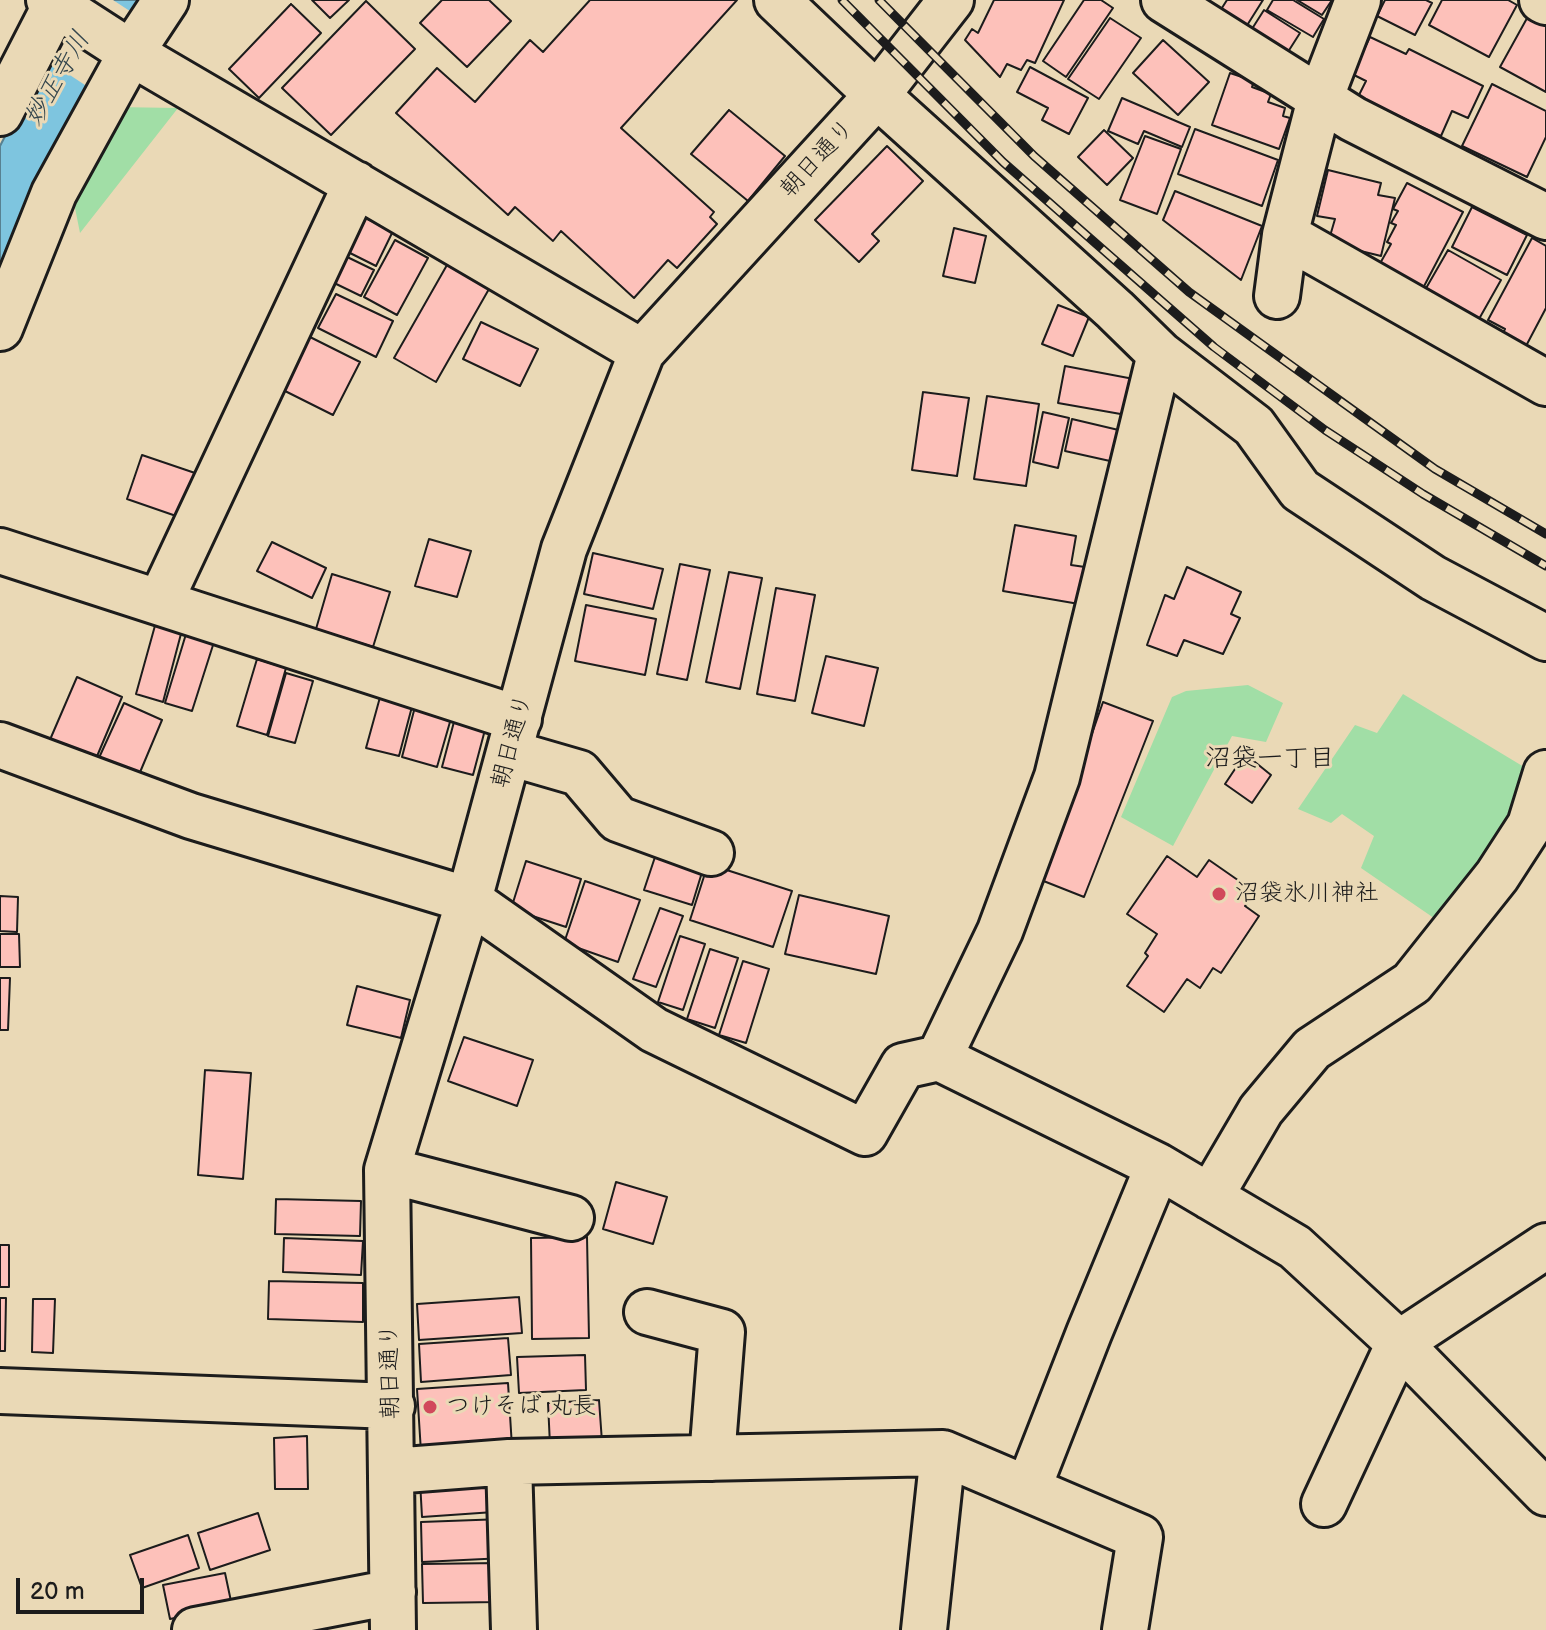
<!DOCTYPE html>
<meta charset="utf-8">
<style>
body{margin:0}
#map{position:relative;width:1546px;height:1630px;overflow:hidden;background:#ead9b6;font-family:"Balsamiq Sans",sans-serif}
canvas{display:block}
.scale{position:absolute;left:16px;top:1578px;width:128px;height:36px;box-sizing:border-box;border:4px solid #1c1c1c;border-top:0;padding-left:10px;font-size:24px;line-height:28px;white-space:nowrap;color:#1c1c1c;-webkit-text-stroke:6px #ead9b6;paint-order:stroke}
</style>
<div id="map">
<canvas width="1546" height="1630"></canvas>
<div class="scale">20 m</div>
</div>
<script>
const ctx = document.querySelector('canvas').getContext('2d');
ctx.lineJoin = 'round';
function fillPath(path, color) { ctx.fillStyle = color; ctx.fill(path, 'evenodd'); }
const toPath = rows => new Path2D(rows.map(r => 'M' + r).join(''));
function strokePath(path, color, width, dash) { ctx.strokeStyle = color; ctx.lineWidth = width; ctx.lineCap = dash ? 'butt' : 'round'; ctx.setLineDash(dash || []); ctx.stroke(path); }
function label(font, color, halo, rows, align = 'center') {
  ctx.font = font + ' "Balsamiq Sans","Klee One",sans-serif'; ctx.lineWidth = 6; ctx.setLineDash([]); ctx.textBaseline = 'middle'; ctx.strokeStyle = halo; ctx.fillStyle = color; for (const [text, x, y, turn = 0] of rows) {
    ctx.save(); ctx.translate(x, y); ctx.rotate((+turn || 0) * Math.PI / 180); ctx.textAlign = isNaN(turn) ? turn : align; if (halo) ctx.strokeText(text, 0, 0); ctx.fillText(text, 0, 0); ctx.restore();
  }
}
fillPath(toPath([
 [114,107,178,108,80,233,75,208,77,183],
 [1248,685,1283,703,1266,742,1232,736,1173,846,1121,817,1172,697,1186,691],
 [1403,694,1534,773,1523,818,1447,927,1361,868,1374,836,1342,814,1331,823,1298,809,1355,725,1377,733]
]), '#a1dea6');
const water = toPath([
 [76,0,147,0,0,283,0,146,76,0]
]);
fillPath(water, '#7ec5df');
strokePath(water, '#578191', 2);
fillPath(toPath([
 [72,0,113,0,139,17,91,89,41,56]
]), '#ead9b6');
const building = toPath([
 [312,0,349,0,330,18,312,0],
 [442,0,489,0,511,21,467,67,420,23,442,0],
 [590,0,737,0,621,128,714,212,710,217,717,224,677,268,668,260,634,298,561,231,553,241,515,207,508,215,396,113,437,68,475,102,530,40,543,52,590,0],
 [994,0,1064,0,1035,63,1027,60,1021,70,1007,64,1000,77,965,40,972,29,978,33,994,0],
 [1084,0,1101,0,1113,8,1066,77,1043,61,1084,0],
 [1227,0,1263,0,1246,27,1220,11,1227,0],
 [1273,0,1293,0,1324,19,1313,37,1267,10,1273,0],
 [1297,0,1332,0,1322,15,1297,0],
 [1385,0,1426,0,1432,3,1415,35,1377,16,1385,0],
 [1442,0,1508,0,1517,5,1489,57,1429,25,1442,0],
 [366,1,415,49,331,135,282,88,366,1],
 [291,4,321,33,259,98,229,69,291,4],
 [1264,10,1300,33,1286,55,1250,32,1264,10],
 [1531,11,1546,20,1546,92,1500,67,1531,11],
 [1110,18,1141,38,1099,99,1068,79,1110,18],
 [1370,37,1406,54,1409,49,1483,86,1468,118,1452,111,1441,136,1358,97,1366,81,1352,74,1370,37],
 [1163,40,1209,82,1178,115,1133,73,1163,40],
 [1030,67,1088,98,1069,134,1042,120,1048,108,1017,92,1030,67],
 [1230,73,1254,81,1252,87,1271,94,1268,102,1285,108,1283,116,1290,118,1279,149,1212,125,1230,73],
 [1492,84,1546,111,1546,137,1527,177,1462,146,1492,84],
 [1122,98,1190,127,1182,147,1144,131,1138,144,1108,131,1122,98],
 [729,110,785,156,748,201,691,154,729,110],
 [1195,129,1278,160,1262,206,1178,174,1195,129],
 [1104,130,1133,158,1107,185,1078,157,1104,130],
 [1145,136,1181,149,1157,214,1120,200,1145,136],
 [887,146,923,181,872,234,879,241,859,262,815,220,887,146],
 [1328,170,1381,183,1378,195,1395,198,1381,256,1328,243,1335,219,1317,216,1328,170],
 [1407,183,1463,212,1422,290,1378,267,1391,244,1387,242,1396,225,1391,223,1398,211,1393,209,1407,183],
 [1175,191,1262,226,1241,280,1163,220,1175,191],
 [1472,207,1527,235,1507,275,1452,247,1472,207],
 [361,216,393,231,376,266,344,250,361,216],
 [954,228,986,236,975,283,943,276,954,228],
 [1532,238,1546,246,1546,308,1526,346,1503,333,1505,329,1488,320,1532,238],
 [395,240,428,258,397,315,364,297,395,240],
 [1448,250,1501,280,1479,319,1425,290,1448,250],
 [341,254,374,270,361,296,328,280,341,254],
 [447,265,489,289,436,382,394,358,447,265],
 [336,294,393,321,376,357,318,328,336,294],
 [1058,305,1089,317,1073,356,1042,344,1058,305],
 [481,322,538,349,520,386,463,359,481,322],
 [302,333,360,362,333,415,275,386,302,333],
 [1065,366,1139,380,1132,416,1058,403,1065,366],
 [923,392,969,398,957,476,912,470,923,392],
 [987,396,1039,404,1026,486,974,479,987,396],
 [1043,412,1069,418,1058,468,1033,462,1043,412],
 [1072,419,1127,432,1119,463,1065,451,1072,419],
 [142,455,195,473,179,517,127,499,142,455],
 [1015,525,1076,536,1071,565,1085,567,1079,604,1003,591,1015,525],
 [429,539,471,551,457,597,415,586,429,539],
 [272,542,326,568,312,598,257,571,272,542],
 [593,553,663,569,653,609,584,594,593,553],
 [680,564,710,570,687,680,657,674,680,564],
 [1187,567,1241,592,1231,614,1240,618,1223,654,1184,640,1177,656,1147,645,1165,595,1174,599,1187,567],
 [729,572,762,578,740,689,706,682,729,572],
 [332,574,390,592,373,647,316,629,332,574],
 [776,588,815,595,795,701,757,694,776,588],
 [586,605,656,619,645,675,575,661,586,605],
 [156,622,182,630,163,702,136,694,156,622],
 [186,634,214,642,192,711,165,703,186,634],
 [826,656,878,668,864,726,812,713,826,656],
 [257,659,286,668,267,735,237,726,257,659],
 [286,673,313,681,295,743,268,736,286,673],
 [77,677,122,697,95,761,49,742,77,677],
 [382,690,414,699,399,756,366,748,382,690],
 [417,699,454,708,437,767,402,757,417,699],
 [1103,702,1153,721,1084,897,1041,880,1103,702],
 [124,703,162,720,138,777,98,760,124,703],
 [455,718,486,726,473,775,442,767,455,718],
 [1245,754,1271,775,1252,803,1225,784,1245,754],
 [656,854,703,869,692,905,644,890,656,854],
 [1167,856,1197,877,1209,860,1255,892,1245,906,1259,916,1221,973,1213,968,1200,988,1187,979,1164,1012,1127,986,1148,956,1145,953,1157,934,1127,914,1167,856],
 [526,861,581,879,566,927,511,909,526,861],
 [708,864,792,891,773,947,690,920,708,864],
 [585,881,640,900,618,962,564,943,585,881],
 [799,895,889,916,876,974,785,954,799,895],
 [0,896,18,897,17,932,0,931,0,896],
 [660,908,683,916,656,987,633,979,660,908],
 [0,934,19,934,20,967,0,967,0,934],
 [680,936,705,944,683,1010,658,1002,680,936],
 [710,949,738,958,715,1028,687,1019,710,949],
 [743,961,769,969,746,1043,719,1035,743,961],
 [0,978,10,978,8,1030,0,1030,0,978],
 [357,986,410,1000,401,1038,347,1025,357,986],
 [464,1037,533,1060,517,1106,448,1081,464,1037],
 [205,1070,251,1073,243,1179,198,1175,205,1070],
 [616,1182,667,1197,653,1244,603,1229,616,1182],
 [276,1199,361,1201,360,1236,275,1234,276,1199],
 [587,1237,589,1338,532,1339,531,1238,587,1237],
 [284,1238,363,1241,361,1275,283,1272,284,1238],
 [0,1245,9,1245,9,1287,0,1287,0,1245],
 [269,1281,363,1283,363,1322,268,1319,269,1281],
 [519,1297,522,1333,419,1340,417,1304,519,1297],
 [0,1298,6,1298,5,1351,0,1351,0,1298],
 [33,1299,55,1299,53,1353,32,1352,33,1299],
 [508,1338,511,1375,421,1382,419,1344,508,1338],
 [585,1355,586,1390,519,1393,517,1357,585,1355],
 [508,1383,512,1447,421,1452,417,1389,508,1383],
 [599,1400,602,1442,550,1445,548,1403,599,1400],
 [307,1436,308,1489,275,1489,274,1438,307,1436],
 [492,1477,494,1512,422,1517,420,1481,492,1477],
 [258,1513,270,1550,210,1570,198,1533,258,1513],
 [503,1519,505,1558,422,1562,421,1522,503,1519],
 [188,1535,199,1568,142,1588,130,1555,188,1535],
 [499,1563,499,1602,423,1603,422,1564,499,1563],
 [225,1573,232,1606,170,1619,163,1585,225,1573]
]);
fillPath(building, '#fdc1ba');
strokePath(building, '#1c1c1c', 2);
const minor = toPath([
 [49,0,131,53,642,352],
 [777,0,877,95,1115,310,1160,354,1254,426,1300,490,1433,578,1546,638],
 [1164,0,1353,119,1546,217],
 [1542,0,1546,2],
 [0,113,58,0],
 [1285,235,1546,383],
 [1277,296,1285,235,1320,99,1358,0],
 [0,328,54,193,131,53,166,0],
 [0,551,519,719],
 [160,602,356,184],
 [0,745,191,816,469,900,654,1030,865,1133,903,1066,939,1058,1158,1166,1295,1247,1399,1343,1546,1493],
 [510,753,579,773,618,819,711,853],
 [939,1058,1000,931,1057,777,1160,354],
 [387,1170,571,1218],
 [1210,1197,1261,1110,1312,1049,1412,983,1497,876,1530,825,1546,773],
 [647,1312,722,1332,712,1458],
 [0,1391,392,1406],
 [509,1462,514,1630],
 [392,1471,509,1462,943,1453,1140,1537,1125,1630],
 [1028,1489,1089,1333,1158,1166],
 [1324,1504,1399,1343,1546,1246],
 [195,1630,393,1592],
 [393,1630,387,1170,469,900,564,549,642,352,877,95,951,0],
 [924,1630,943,1453]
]);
strokePath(minor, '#1c1c1c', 50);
strokePath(minor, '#ead9b6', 44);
const rail = toPath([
 [842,0,1003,162,1214,347,1325,430,1423,494,1546,566],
 [879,0,1034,156,1189,292,1435,469,1546,534]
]);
strokePath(rail, '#1c1c1c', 9);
strokePath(rail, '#ead9b6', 6, [18]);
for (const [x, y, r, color] of [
 [1219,894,8,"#d1495b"],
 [430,1407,8,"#d1495b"]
]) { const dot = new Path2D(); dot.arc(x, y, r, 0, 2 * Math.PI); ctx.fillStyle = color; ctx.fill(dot); strokePath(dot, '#ead9b6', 3); }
label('24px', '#1c1c1c', '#ead9b6', [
 ["朝日通り",818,159,-47],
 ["朝日通り",513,741,-75],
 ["朝日通り",391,1371,-91]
]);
label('24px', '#1c1c1c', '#ead9b6', [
 ["沼袋氷川神社",1235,894],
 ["つけそば 丸長",446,1407]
], 'left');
label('italic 26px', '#34464d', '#ead9b6', [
 ["妙正寺川",58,79,-60]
]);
label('26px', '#1c1c1c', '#ead9b6', [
 ["沼袋一丁目",1270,759]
]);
</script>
